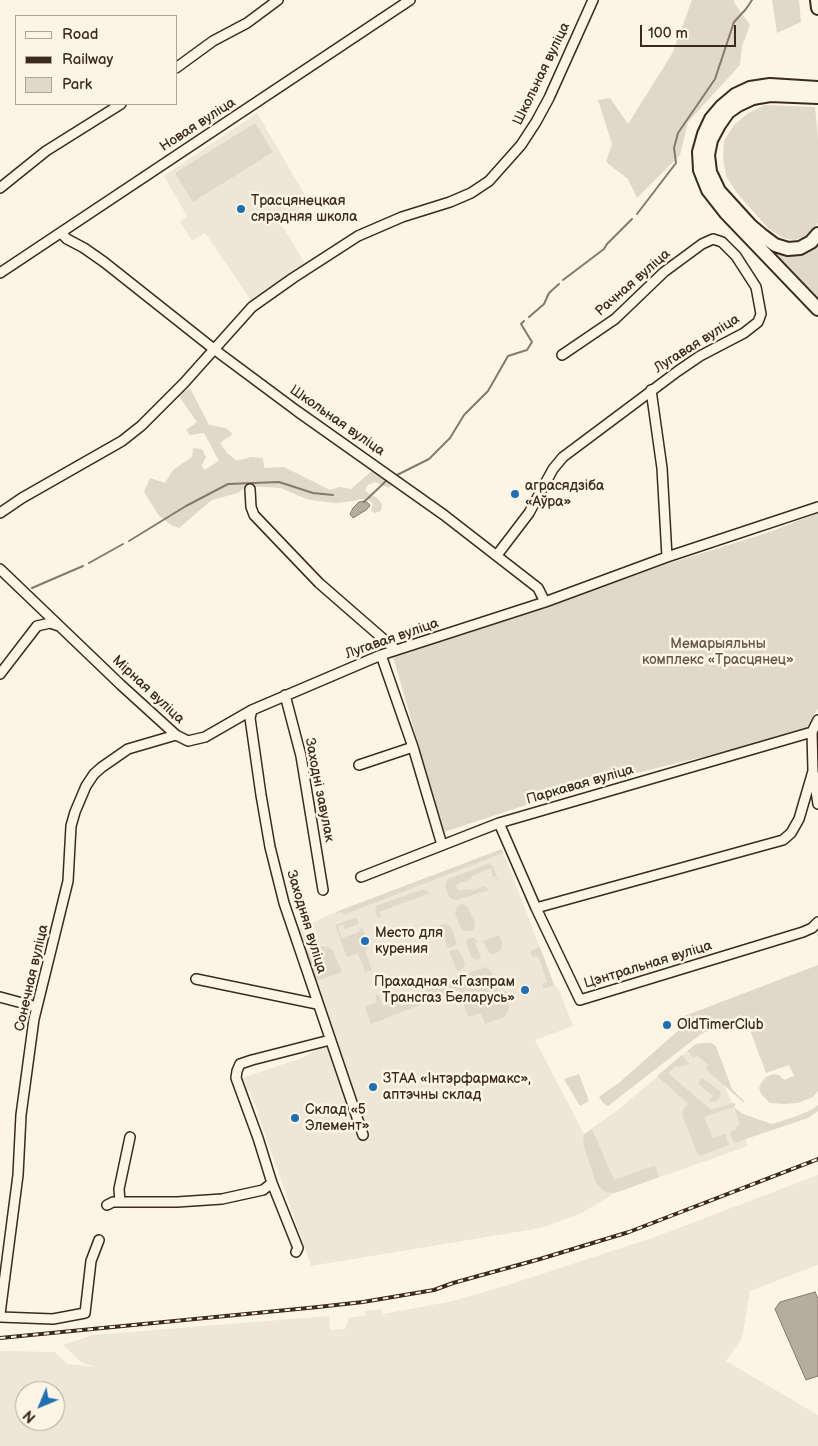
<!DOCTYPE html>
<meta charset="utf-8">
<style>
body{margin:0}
#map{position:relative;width:818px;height:1446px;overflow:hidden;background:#fcf5e5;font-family:"Balsamiq Sans",sans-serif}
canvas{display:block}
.legend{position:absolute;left:15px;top:15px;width:162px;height:90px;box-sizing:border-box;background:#fcf5e5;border:1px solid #afa495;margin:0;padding:6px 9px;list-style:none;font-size:15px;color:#3b2a1e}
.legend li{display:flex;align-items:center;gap:10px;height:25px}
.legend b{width:25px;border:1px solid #afa495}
.north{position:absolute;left:15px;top:1381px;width:50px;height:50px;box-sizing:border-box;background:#fcf5e5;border:1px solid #afa495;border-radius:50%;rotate:225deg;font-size:14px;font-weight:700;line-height:20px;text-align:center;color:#3b2a1e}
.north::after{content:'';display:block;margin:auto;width:18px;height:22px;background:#1f6fb2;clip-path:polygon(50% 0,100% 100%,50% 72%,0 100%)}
.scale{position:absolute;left:640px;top:25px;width:96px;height:22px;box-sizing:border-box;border:2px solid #3b2a1e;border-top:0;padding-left:6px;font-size:15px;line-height:18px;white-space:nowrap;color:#3b2a1e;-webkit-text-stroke:4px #fcf5e5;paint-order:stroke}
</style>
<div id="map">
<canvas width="818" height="1446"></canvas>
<ul class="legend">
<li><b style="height:6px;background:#fcf5e5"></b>Road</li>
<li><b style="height:6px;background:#3b2a1e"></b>Railway</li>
<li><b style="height:14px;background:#e0d8c8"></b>Park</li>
</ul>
<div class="north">N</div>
<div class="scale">100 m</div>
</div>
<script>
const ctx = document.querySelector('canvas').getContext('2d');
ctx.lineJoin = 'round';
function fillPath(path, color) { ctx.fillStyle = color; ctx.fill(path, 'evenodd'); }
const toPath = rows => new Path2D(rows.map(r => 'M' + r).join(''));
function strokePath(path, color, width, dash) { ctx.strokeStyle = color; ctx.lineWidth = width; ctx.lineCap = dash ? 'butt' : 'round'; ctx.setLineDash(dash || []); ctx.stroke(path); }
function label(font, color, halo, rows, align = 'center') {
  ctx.font = font + ' "Balsamiq Sans",sans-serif'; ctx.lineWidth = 5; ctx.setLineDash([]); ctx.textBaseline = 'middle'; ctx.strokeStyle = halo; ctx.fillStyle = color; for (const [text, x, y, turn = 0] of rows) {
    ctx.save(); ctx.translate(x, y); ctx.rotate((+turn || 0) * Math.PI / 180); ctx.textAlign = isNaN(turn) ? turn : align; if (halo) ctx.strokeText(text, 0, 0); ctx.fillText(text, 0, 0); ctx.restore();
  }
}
fillPath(toPath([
 [257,113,309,202,280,222,305,263,251,300,205,233,192,241,180,222,187,216,164,176],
 [502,849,554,984,560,992,573,1026,535,1040,584,1134,619,1109,696,1044,724,1086,734,1106,748,1146,615,1193,582,1213,541,1228,311,1266,250,1091,247,1092,242,1078,302,1058,328,1043,289,933,331,914],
 [818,1175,818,1265,750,1291,742,1338,726,1361,818,1415,818,1446,0,1446,0,1351,55,1352,67,1364,96,1367,81,1362,63,1345,93,1335,329,1316,330,1330,345,1329,349,1318,366,1315,365,1311,382,1309,383,1314,453,1301,508,1285,655,1237],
 [25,1391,55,1391,55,1421,25,1421]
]), '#eee6d6');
fillPath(toPath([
 [692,0,734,0,735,4,750,25,742,46,740,65,688,122,680,155,637,198,628,179,606,162,612,144,598,100,610,98,628,124,672,54],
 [772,0,799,0,801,22,777,33],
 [764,105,815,107,818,138,818,223,806,237,794,240,783,238,768,228,737,193,726,176,723,158,724,141,734,125,747,114],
 [255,123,273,152,193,202,175,173],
 [818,244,818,300,768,248,789,254,805,253],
 [190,388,209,425,226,428,233,434,220,443,227,453,237,461,251,457,263,458,264,468,284,467,330,490,339,487,351,489,373,470,392,484,389,488,375,482,368,485,365,491,377,498,382,504,381,511,375,513,371,511,373,504,369,500,360,499,354,501,336,503,317,501,306,499,281,488,247,486,238,493,212,500,179,528,171,525,159,516,144,492,150,478,165,483,173,470,192,457,193,448,202,449,206,457,202,465,204,470,219,461,204,433,190,435,186,430,197,422,178,395],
 [818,513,818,708,804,732,584,786,444,832,393,657,552,605,664,565,767,533],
 [502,849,503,853,343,915,342,912,336,914,336,912],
 [490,863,493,867,498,879,497,880,496,876,493,877,491,868,472,876,471,879,457,884,456,888,461,891,467,889,467,890,471,889,472,891,484,886,489,890,456,900,450,898,445,886,448,879],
 [424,889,430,893,379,912,381,918,378,917,375,912,376,906],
 [462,904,467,906,475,923,474,929,471,931,465,931,461,928,455,913,457,907],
 [355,918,358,919,359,924,345,929,343,925,339,926,339,932,342,938,360,932,359,929,362,928,369,944,365,951,372,970,365,972,358,953,347,957,335,925],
 [446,924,451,927,456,941,455,946,448,948,440,925],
 [499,935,502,942,501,950,495,954,490,954,483,941],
 [474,937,478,942,475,943,481,957,477,960,472,958,466,943,469,938],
 [320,946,328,947,333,951,342,972,317,981,306,952],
 [540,947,554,985,544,989,542,984,547,982,542,967,538,956,533,957,530,951],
 [457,949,462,955,465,964,463,969,457,971,449,951],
 [818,965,818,1091,813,1097,798,1103,784,1104,770,1103,761,1094,759,1088,761,1083,766,1077,773,1074,779,1075,784,1080,794,1076,789,1065,766,1073,745,1016,701,1034,608,1106,603,1103,599,1097,620,1082,680,1029,679,1018],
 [485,967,491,971,499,993,505,991,509,1002,508,1004,509,1009,504,1017,485,1024,481,1013,468,1017,459,990,371,1024,365,1007,377,1002,375,996,379,995,383,1006],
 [704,1043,711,1043,716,1046,732,1089,744,1101,744,1103,706,1069,708,1065,697,1055,694,1058,687,1051,696,1044],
 [682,1055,689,1063,688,1065,675,1067,668,1073,711,1110,733,1103,736,1104,734,1107,743,1114,772,1124,797,1116,811,1110,818,1105,818,1111,808,1118,734,1143,730,1132,737,1129,736,1127,740,1125,734,1107,704,1117,713,1138,725,1134,729,1145,700,1156,697,1153,682,1115,683,1110,688,1103,657,1076],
 [579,1074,589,1101,580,1106,564,1079],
 [702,1078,720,1091,721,1096,718,1100,713,1102,709,1101,713,1096,698,1083],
 [592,1129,614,1180,653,1166,656,1167,659,1177,615,1193,605,1192,596,1183,583,1143,584,1135]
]), '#e0d8c8');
const water = toPath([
 [365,501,369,504,370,506,366,510,353,518,350,514,353,508,359,502,365,501],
 [815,1292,818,1299,818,1376,806,1380,775,1309,780,1302,815,1292]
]);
fillPath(water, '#b7ad9e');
strokePath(water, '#85796b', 1);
strokePath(toPath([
 [637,214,676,163,674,148,678,133,715,79,734,22,746,9,752,0],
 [563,280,604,249,607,244,632,219],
 [529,317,544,304,549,293,559,284],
 [397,475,429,459,450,438,464,415,488,391,508,356,527,350,532,342,521,324,524,321],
 [364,502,387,480],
 [129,541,186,506,228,484,279,482,313,493,333,495],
 [89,563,123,544],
 [32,588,83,566]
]), '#85796b', 2);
const minor = toPath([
 [176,68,213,41,247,23,278,0],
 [0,188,46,151,121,104],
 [61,233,67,239,84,248,104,262,215,350,297,411,444,515,538,588,545,602],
 [0,273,410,0],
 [651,390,662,468,667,557],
 [250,489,251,507,254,515,319,583,396,650],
 [0,513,22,498,122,441,141,426,184,383,252,307,293,278,358,236,402,217,450,202,471,193,489,181,521,145,536,122,549,98,593,0],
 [497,555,529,513,553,469,563,457,678,371,700,356,744,333,758,322,761,314,756,287,736,256,722,242,713,239,702,244,664,272,615,319,562,355],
 [0,569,121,685,176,735,188,741,205,737,252,710,381,655,545,602,667,557,818,507],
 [381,655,413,747,442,845],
 [0,674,37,626,50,623,59,626],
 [285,695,301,756,323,890],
 [252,710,250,718,261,795,270,847,284,903,363,1135],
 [818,720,812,732,813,771,818,804],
 [359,765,413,747],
 [499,823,536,908,580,1000,803,932,812,928,818,922],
 [361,877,499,823,812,732],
 [536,908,783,840,791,833,799,819,813,771],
 [196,979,317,1004],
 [0,997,37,1007],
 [120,1202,119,1189,130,1137],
 [107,1205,113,1202,177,1202,222,1199,263,1190,272,1183],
 [296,1252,298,1248,272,1183,258,1138,236,1078,237,1071,240,1064,252,1060,330,1040],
 [0,1314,18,1175,21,1115,34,1019,68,881,71,826,75,812,86,786,94,774,102,767,128,749,176,735],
 [0,1317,53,1319,85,1313,91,1261,99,1240]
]);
const highway = toPath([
 [817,0,818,8],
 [818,88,770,85,750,88,735,95,722,106,711,119,704,134,699,152,700,170,708,190,726,213,818,309],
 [818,97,770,95,753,98,738,105,728,112,719,125,711,140,708,155,710,172,719,191,750,225,763,236,775,245,788,249,800,248,811,242,818,234]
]);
strokePath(minor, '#3b2a1e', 12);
strokePath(highway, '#3b2a1e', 16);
strokePath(minor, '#fcf5e5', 9);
strokePath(highway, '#fcf5e5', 12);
const rail = toPath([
 [0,1338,318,1307,363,1302,434,1290,453,1283,540,1259,629,1232,818,1159]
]);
strokePath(rail, '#3b2a1e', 4);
strokePath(rail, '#fcf5e5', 2, [5.5]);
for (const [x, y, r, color] of [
 [241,209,5,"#1f6fb2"],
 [515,494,5,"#1f6fb2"],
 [365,941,5,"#1f6fb2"],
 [525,990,5,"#1f6fb2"],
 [667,1025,5,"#1f6fb2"],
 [373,1087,5,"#1f6fb2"],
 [295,1118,5,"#1f6fb2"]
]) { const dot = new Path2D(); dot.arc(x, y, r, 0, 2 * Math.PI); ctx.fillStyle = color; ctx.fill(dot); strokePath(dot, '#fcf5e5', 2); }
label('14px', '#3b2a1e', '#fcf5e5', [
 ["Школьная вуліца",542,74,-64],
 ["Новая вуліца",198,125,-33],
 ["Рачная вуліца",633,283,-41],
 ["Лугавая вуліца",697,344,-32],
 ["Школьная вуліца",337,421,35],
 ["Лугавая вуліца",392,639,-19],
 ["Мірная вуліца",148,690,43],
 ["Паркавая вуліца",580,785,-16],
 ["Заходні завулак",319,790,79],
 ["Заходняя вуліца",306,922,73],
 ["Цэнтральная вуліца",648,965,-17],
 ["Сонечная вуліца",32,978,-77]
]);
label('14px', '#3b2a1e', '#fcf5e5', [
 ["Трасцянецкая",251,201],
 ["сярэдняя школа",251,217],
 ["аграсядзіба",525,486],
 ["«Аўра»",525,502],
 ["Место для",375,933],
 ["курения",375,949],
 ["Прахадная «Газпрам",515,982,"right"],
 ["Трансгаз Беларусь»",515,998,"right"],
 ["OldTimerClub",677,1025],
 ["ЗТАА «Інтэрфармакс»,",383,1079],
 ["аптэчны склад",383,1095],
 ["Склад «5",305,1110],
 ["Элемент»",305,1126]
], 'left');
label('14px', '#645648', '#fcf5e5', [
 ["Мемарыяльны",718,644],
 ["комплекс «Трасцянец»",718,660]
]);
</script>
